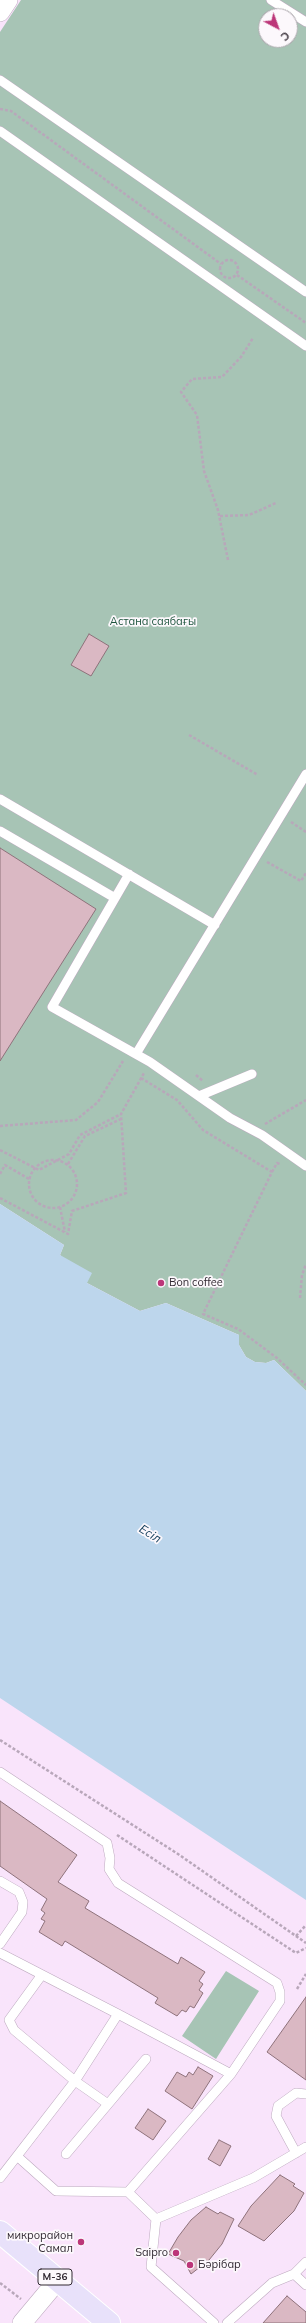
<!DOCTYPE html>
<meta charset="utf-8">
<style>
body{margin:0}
#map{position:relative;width:306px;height:2323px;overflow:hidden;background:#f9e4fb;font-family:Mulish,sans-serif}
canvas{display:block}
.north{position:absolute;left:258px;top:8px;width:40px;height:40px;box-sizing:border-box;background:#fcf8fc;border:1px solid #aba6ac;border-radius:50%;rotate:139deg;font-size:11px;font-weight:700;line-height:16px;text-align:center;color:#322a33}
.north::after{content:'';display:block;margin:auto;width:14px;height:18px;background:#bc3679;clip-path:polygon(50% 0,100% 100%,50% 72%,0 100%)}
</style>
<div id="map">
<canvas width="306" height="2323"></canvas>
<div class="north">С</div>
</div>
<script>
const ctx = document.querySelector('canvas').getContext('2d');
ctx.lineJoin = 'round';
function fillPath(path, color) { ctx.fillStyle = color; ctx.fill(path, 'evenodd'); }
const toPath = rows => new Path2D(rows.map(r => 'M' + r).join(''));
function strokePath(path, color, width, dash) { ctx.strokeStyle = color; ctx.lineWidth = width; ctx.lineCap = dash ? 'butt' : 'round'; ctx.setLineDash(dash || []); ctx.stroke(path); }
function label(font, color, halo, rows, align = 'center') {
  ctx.font = font + ' Mulish,sans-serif'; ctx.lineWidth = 3.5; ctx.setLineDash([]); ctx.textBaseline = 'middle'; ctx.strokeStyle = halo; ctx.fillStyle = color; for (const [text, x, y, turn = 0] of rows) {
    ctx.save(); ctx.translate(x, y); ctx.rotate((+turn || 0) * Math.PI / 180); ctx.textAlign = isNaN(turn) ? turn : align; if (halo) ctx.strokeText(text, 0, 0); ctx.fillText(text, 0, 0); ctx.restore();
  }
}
fillPath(toPath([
 [21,0,306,0,306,1391,274,1360,266,1363,255,1362,246,1357,239,1345,239,1335,166,1303,140,1311,87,1283,60,1255,64,1245,0,1204,0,32],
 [266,16,290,16,290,40,266,40],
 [226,1971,259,1991,216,2059,182,2036]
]), '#a7c4b5');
fillPath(toPath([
 [0,1204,64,1245,60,1255,92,1273,87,1283,140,1311,166,1303,239,1335,239,1345,246,1357,255,1362,266,1363,274,1360,306,1391,306,1900,0,1698]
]), '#bdd6ec');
const building = toPath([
 [89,634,109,646,91,676,71,665,89,634],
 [0,848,96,909,0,1061,0,848],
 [0,1801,77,1855,58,1882,89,1901,85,1908,178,1964,181,1957,205,1972,199,1981,203,1984,199,1990,203,1993,194,2008,190,2006,186,2012,182,2010,177,2016,155,2003,158,1998,65,1941,62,1946,39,1932,45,1921,41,1919,45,1913,41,1910,47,1899,0,1866,0,1801],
 [306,1997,306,2080,267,2052,306,1997],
 [198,2067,213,2076,192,2109,165,2091,177,2072,186,2077,189,2072,193,2075,198,2067],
 [148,2109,166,2121,153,2140,135,2128,148,2109],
 [219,2140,231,2146,220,2166,208,2159,219,2140],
 [280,2175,295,2184,293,2186,304,2193,294,2211,264,2241,238,2226,251,2206,280,2175],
 [206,2207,218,2214,220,2212,234,2219,222,2244,209,2260,191,2274,184,2261,168,2254,178,2237,191,2220,206,2207],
 [287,2296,306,2312,306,2323,263,2323,287,2296]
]);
fillPath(building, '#dab8c3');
strokePath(building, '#8e727b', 1);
const service = toPath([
 [271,0,306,22],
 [0,80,306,292],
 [0,131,306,346],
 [0,799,215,925],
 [0,831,115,898],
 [129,874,52,1007,150,1062,230,1118,262,1135,306,1166],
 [136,1054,306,774],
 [199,1096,252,1074],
 [0,1772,107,1843,110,1858,109,1869,118,1883,277,1983,280,1992,280,2001,231,2074,128,2192,56,2191,18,2157],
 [0,1881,19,1892,23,1902,22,1912,0,1944],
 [0,1953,118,2014,75,2081,0,2178],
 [41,1976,9,2020,14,2030,75,2081,108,2104],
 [118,2014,231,2074],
 [296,2153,276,2116,278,2106,296,2093,306,2094],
 [66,2154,146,2059],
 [128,2192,156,2219,151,2267,214,2323],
 [156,2219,253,2178,306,2147],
 [294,2274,306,2262],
 [227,2323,272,2283,294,2274,306,2285]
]);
const minor = toPath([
 [0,12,8,0],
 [22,2323,58,2280]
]);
const primary = toPath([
 [0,2232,109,2323]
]);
strokePath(service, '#bda9bf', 10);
strokePath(minor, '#bda9bf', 20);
strokePath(primary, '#fff', 24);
strokePath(toPath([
 [0,109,11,111,221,264],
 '220 269a9 9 0 1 1 18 0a9 9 0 1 1-18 0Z',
 [237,275,306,323],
 [220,516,249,515,276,503],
 [228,560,218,510,204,471,197,415,181,392,192,379,222,377,241,357,253,338],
 [189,735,258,775],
 [291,822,306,832],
 [267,862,301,881,306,873],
 [196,1075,203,1081],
 [141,1078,177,1100,203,1130,272,1172,203,1314,238,1329,277,1358,306,1385],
 [265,1124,306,1100],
 [0,1126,76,1120,98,1102,123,1061],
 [0,1150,39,1170,69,1154,80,1135,121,1114],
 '29 1184a24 24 0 1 1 48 0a24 24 0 1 1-48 0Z',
 [68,1164,85,1136,121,1119],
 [272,1172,277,1163,280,1164],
 [0,1174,5,1165,29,1179],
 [0,1198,68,1234,72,1211,126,1193,121,1114,144,1073],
 [60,1207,65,1232],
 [300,1298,302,1275,306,1264],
 [0,1740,178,1854,306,1943],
 [117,1835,296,1953,306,1948],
 [296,1936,306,1925],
 [297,1989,306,1974],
 [0,2283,21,2299]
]), '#b8a7ba', 2.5, [3, 2]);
strokePath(service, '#fff', 9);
strokePath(minor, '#fff', 19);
strokePath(primary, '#e8e1fa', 22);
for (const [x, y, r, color] of [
 [161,1283,4,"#bc3679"],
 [81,2242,4,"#bc3679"],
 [176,2253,4,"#bc3679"],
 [190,2265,4,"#bc3679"]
]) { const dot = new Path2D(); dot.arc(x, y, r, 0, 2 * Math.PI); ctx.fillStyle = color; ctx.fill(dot); strokePath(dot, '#fcf8fc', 1.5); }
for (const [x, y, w] of [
 [55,2277,34]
]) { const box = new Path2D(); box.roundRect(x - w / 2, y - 8, w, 16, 3); ctx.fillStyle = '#fcf8fc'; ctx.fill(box); strokePath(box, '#322a33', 1); }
label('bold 10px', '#322a33', null, [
 ["M-36",55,2277]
]);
label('11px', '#1d543d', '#fcf8fc', [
 ["Астана саябағы",153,622]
]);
label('11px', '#322a33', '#fcf8fc', [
 ["Bon coffee",169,1283],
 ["микрорайон",73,2236,"right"],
 ["Самал",73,2249,"right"],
 ["Saipro",168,2253,"right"],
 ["Бәрібар",198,2265]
], 'left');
label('italic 12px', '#0d3856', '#fcf8fc', [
 ["Есіл",150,1534,32]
]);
</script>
